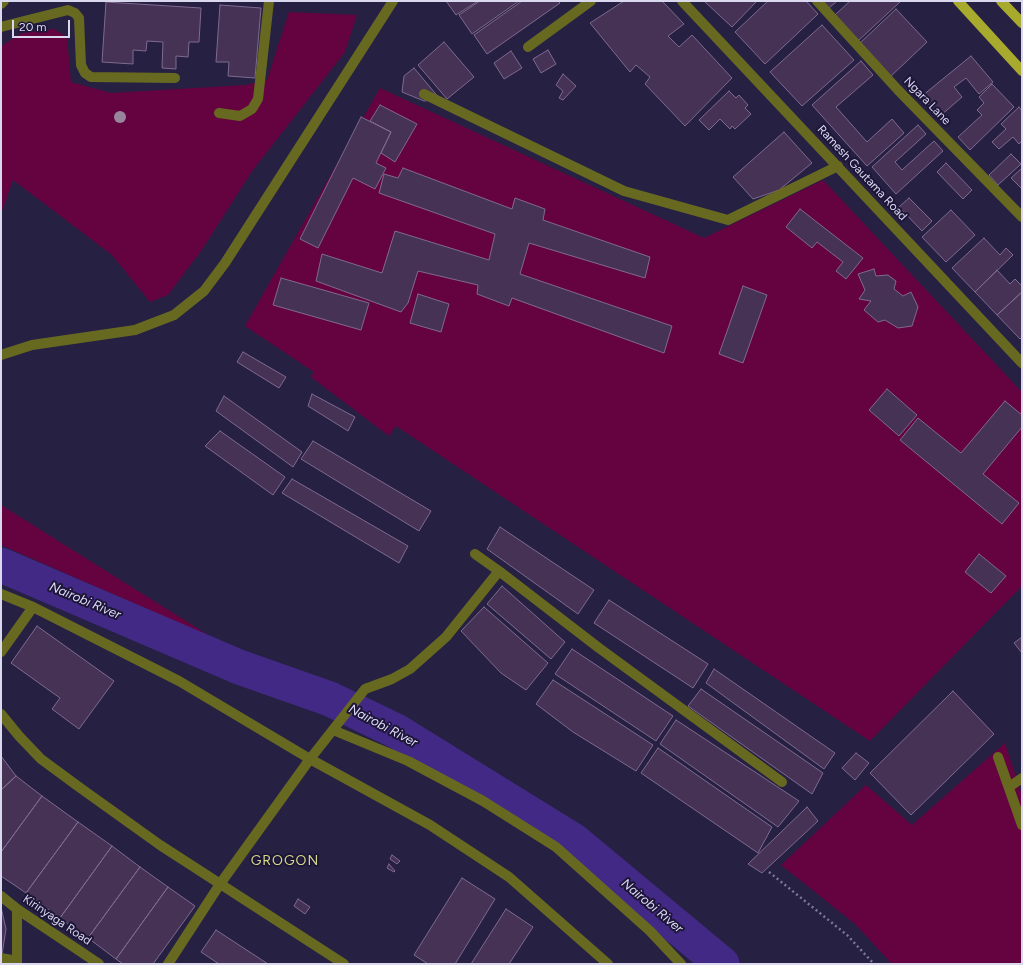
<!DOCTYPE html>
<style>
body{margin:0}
#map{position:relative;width:1023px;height:965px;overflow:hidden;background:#262043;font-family:Figtree,sans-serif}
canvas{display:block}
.frame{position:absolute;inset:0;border:2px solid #dad8ef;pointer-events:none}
.scale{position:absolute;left:12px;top:20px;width:58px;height:18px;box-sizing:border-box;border:2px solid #dad8ef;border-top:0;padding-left:5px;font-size:12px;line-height:14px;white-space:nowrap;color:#dad8ef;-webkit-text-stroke:3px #1d1638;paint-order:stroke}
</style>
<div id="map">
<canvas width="1023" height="965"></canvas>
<div class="frame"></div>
<div class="scale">20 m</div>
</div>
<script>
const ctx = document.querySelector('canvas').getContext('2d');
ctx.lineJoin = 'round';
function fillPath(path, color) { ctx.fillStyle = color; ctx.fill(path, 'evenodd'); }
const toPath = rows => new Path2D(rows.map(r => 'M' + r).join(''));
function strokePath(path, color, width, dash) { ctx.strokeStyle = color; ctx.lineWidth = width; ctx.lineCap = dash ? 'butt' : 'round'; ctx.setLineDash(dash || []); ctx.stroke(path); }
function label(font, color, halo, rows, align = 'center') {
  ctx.font = font + ' Figtree,sans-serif'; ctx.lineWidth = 4; ctx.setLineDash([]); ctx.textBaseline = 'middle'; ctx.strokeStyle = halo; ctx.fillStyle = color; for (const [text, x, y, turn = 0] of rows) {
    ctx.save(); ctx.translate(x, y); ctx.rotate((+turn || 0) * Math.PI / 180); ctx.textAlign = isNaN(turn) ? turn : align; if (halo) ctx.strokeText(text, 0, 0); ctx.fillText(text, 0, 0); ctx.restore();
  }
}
fillPath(toPath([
 [289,12,357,15,345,52,253,170,201,251,168,295,150,302,112,255,13,180,1,214,1,46,22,33,54,29,67,37,71,82,111,93,246,85,267,80],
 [380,88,704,238,823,180,1022,392,1022,586,870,741,396,426,389,436,311,377,314,372,245,326],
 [1,505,213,638,1,545],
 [1005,743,1022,795,1022,964,892,964,855,924,781,865,866,785,912,825]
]), '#650340');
strokePath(toPath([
 [1,565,239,667,330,699,396,731,574,841,722,964]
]), '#422985', 35);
const building = toPath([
 [446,1,478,1,456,15,446,1],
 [480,1,519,1,472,34,459,15,480,1],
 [522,1,558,1,560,3,487,54,474,35,522,1],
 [624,1,662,1,684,24,668,36,679,47,692,35,732,78,685,126,645,84,650,77,636,65,630,72,590,23,624,1],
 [704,1,757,1,732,27,704,1],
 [768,1,806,1,818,14,765,64,735,32,768,1],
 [822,1,837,1,829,8,822,1],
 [850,1,901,1,858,41,835,15,850,1],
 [106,2,201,8,199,42,189,42,188,57,176,56,176,69,162,68,163,42,147,41,146,51,133,50,133,64,102,62,106,2],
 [220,5,261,8,255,78,228,76,229,62,216,62,220,5],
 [896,9,927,42,890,77,859,44,896,9],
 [822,25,854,60,802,106,770,72,822,25],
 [444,42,474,77,447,99,418,65,444,42],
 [548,50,556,64,541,73,533,59,548,50],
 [511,51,522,68,504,79,494,63,511,51],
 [971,56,993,82,979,94,966,78,954,87,962,97,939,117,922,96,971,56],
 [861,61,873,75,836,107,867,142,892,119,904,133,867,166,812,105,861,61],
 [414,68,440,99,424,101,402,92,404,76,414,68],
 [563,74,576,86,563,100,559,98,563,91,556,85,563,74],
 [992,84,1014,107,970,150,958,137,982,115,977,110,984,103,979,97,992,84],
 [729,91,736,98,739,95,748,105,745,108,751,114,735,129,732,126,730,129,720,119,709,130,699,120,729,91],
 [380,105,417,124,395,162,381,153,391,132,370,121,380,105],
 [1019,107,1022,111,1022,141,1019,144,1013,137,999,149,992,142,1006,129,1001,124,1019,107],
 [361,117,391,132,376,163,386,168,375,189,353,178,318,248,300,239,361,117],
 [918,125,926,134,895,162,902,170,934,141,943,151,896,194,872,167,918,125],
 [784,132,812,163,779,190,753,199,733,177,784,132],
 [1011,154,1021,164,998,185,989,175,1011,154],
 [946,163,972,190,963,199,937,172,946,163],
 [403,168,512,209,515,198,545,209,543,220,650,257,645,278,529,243,520,274,672,326,664,353,512,298,509,306,477,294,478,285,418,271,408,303,401,312,316,281,322,254,382,273,395,231,489,260,495,234,379,193,384,174,398,178,403,168],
 [1022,168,1022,189,1011,178,1022,168],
 [909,198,932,221,922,231,899,207,909,198],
 [800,209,863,258,846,279,836,271,843,262,817,242,812,248,786,227,800,209],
 [951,210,975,235,946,262,922,237,951,210],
 [984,238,1000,255,1006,248,1013,255,975,292,952,268,984,238],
 [874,269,876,276,888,275,896,281,894,289,903,296,911,292,918,307,912,326,898,328,885,320,878,322,864,310,871,301,859,299,865,290,858,274,874,269],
 [997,270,1010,284,1015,279,1022,286,1022,292,997,315,975,292,997,270],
 [281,278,369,303,361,330,273,305,281,278],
 [743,286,767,295,743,363,719,354,743,286],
 [1022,292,1022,337,1020,339,997,315,1022,292],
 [418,294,449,304,441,332,410,323,418,294],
 [243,352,286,377,279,388,237,362,243,352],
 [887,389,917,415,899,436,869,410,887,389],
 [312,394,355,417,348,431,308,406,312,394],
 [224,396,302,452,293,467,216,411,224,396],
 [1005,401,1022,415,1022,427,983,474,1019,503,1002,524,900,440,918,418,961,453,1005,401],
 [220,431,285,477,273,495,205,446,220,431],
 [313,441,431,511,419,531,301,459,313,441],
 [292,479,408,546,399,563,282,493,292,479],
 [500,527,594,590,578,614,487,549,500,527],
 [979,554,1006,576,991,593,965,572,979,554],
 [502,586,565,642,551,659,487,604,502,586],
 [609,600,708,664,693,688,594,623,609,600],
 [484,607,548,663,526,690,501,673,461,631,484,607],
 [37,626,114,681,79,729,52,709,60,698,11,663,37,626],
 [1022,637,1022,653,1014,643,1022,637],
 [572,649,673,716,656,741,555,674,572,649],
 [714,669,835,753,824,769,706,683,714,669],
 [553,680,653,745,636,771,573,732,536,704,553,680],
 [701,689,823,773,812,794,688,706,701,689],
 [953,691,994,734,911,815,870,773,953,691],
 [676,720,799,801,778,827,660,744,676,720],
 [658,748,772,827,758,853,641,773,658,748],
 [856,753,869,763,855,780,842,768,856,753],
 [1,756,16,776,1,790,1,756],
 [16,776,42,796,1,852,1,790,16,776],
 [42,796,78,822,26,893,1,876,1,852,42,796],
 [807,807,818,821,762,873,748,864,807,807],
 [78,822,112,846,60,918,26,893,78,822],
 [112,846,140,867,88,938,60,918,112,846],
 [392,855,400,861,397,864,390,859,392,855],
 [389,864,395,871,394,872,387,868,389,864],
 [140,867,168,887,116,959,88,938,140,867],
 [462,878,495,899,455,964,428,964,414,955,462,878],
 [168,887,195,906,153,964,123,964,116,959,168,887],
 [298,899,310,907,305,914,294,906,298,899],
 [1,907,6,929,2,955,1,955,1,907],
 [506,909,533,927,509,964,471,964,506,909],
 [216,930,268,964,219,964,201,952,216,930]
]);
fillPath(building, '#463255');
strokePath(building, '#7f6a90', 1);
strokePath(toPath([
 [769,872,847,935,874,964]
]), '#7d7996', 2.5, [2, 3]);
strokePath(toPath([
 [682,1,1022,363],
 [817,1,898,90,1022,217],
 [1,4,4,1],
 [1,27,68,10,75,13,79,18,81,65,85,73,91,77,175,78],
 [528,47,591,1],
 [424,94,624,191,728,220,838,166],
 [219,113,240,116,252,109,258,99,269,1],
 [1,355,32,345,135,330,174,315,204,291,225,263,393,1],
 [499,571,599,648,782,782],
 [1,594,33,607,179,681,310,759,430,825,509,877,608,964],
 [1,652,33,607],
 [1,714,19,736,41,759,79,787,160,845,344,964],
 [333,730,408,761,483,801,556,847,650,931,681,964],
 [998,757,1022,825],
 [1009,787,1022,778],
 [1,896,17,909,99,964],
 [17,909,17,964],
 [1,958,17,961],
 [168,964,220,884,310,759,365,689,392,679,410,669,446,637,499,571,475,554]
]), '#686921', 10);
strokePath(toPath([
 [958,1,1022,71],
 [1001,1,1022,23]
]), '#a8aa2e', 10);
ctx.fillStyle = '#97859b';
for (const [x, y] of [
 [120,117]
]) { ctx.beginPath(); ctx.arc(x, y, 6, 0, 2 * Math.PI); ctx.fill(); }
label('12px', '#dad8ef', '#1d1638', [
 ["Ngara Lane",927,101,46],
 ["Ramesh Gautama Road",862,173,47],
 ["Kirinyaga Road",57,920,34]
]);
label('italic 13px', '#dedbf5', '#1d1638', [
 ["Nairobi River",85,601,23],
 ["Nairobi River",383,726,28],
 ["Nairobi River",652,906,40]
]);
ctx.letterSpacing = '1px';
label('14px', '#d4d789', '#1d1638', [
 ["GROGON",285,861]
]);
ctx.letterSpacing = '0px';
</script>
